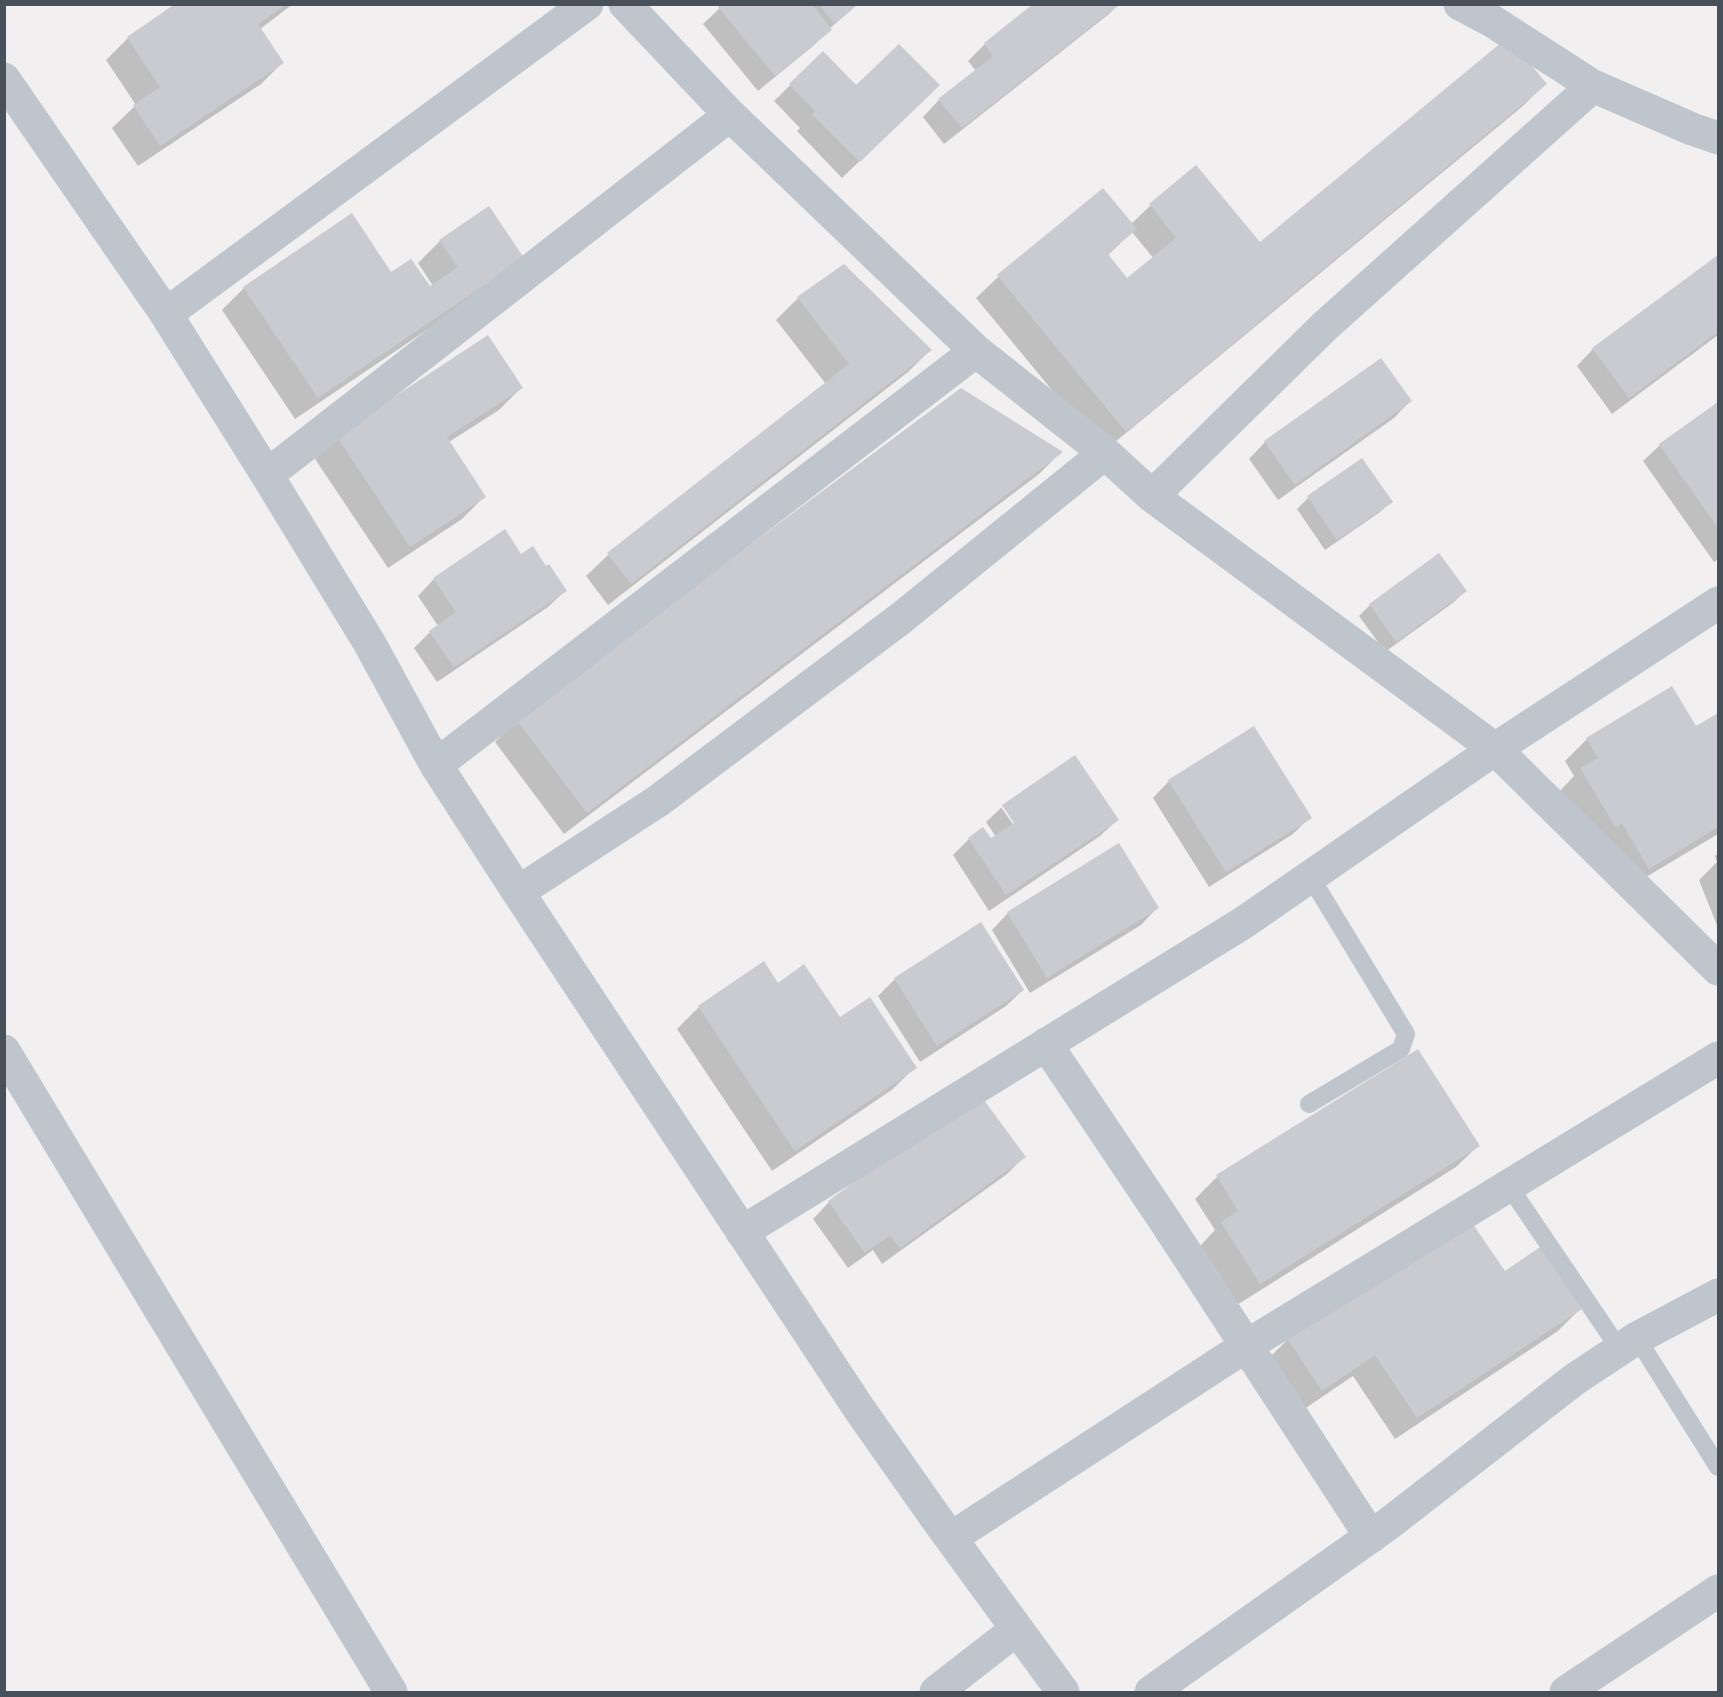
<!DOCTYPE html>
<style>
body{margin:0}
#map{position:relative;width:1723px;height:1697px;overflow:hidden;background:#f1efef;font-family:Arial,sans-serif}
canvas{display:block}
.frame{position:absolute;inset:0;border:6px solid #48515a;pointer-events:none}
</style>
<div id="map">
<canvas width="1723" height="1697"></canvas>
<div class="frame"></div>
</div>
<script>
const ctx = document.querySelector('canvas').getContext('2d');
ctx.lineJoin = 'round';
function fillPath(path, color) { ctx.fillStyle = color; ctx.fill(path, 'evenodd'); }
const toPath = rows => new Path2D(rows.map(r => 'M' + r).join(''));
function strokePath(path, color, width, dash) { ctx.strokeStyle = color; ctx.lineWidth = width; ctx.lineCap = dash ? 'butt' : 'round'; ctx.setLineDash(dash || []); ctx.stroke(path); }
fillPath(toPath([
 [177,4,293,4,260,29,282,63,261,84,138,166,112,128,136,105,106,60,128,38],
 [724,4,858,4,829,29,813,46,758,91,703,24],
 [1119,4,1109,14,944,144,923,117,939,100,976,71,968,61,985,44],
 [823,53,856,87,921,102,842,178,797,131,800,128,774,101],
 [1545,84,1523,106,1103,452,976,298,998,277,1103,190,1131,224,1150,206,1196,168,1260,245],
 [1132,232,1154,259,1127,280,1107,256],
 [440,241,501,280,295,419,222,310,244,288,391,274,429,288,433,286,418,263],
 [1718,257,1718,335,1612,414,1577,366,1593,349],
 [798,298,930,350,908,372,608,605,586,576,608,555,826,384,776,320],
 [521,388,499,410,449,442,484,497,462,519,388,568,315,459,337,437],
 [1410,401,1394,418,1278,500,1249,459,1265,442],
 [1718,403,1718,559,1714,562,1643,461,1660,445],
 [1061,452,1039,474,564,834,495,742,517,720],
 [1362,460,1391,502,1380,512,1325,550,1297,509,1308,498],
 [521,556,565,591,548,607,437,682,414,648,430,632,438,626,418,596,434,579],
 [1465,591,1454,602,1385,652,1359,616,1370,605],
 [1718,714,1718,834,1626,889,1559,792,1574,776,1565,761,1587,739,1695,728],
 [1169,781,1310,817,1293,834,1209,887,1153,798],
 [1003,806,1117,820,1100,836,989,911,953,855,969,839,990,840,996,837,986,822],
 [1001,807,1005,807,1019,828,1017,830],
 [1718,853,1718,928,1699,880,1717,862,1715,856],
 [1157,908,1141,925,1030,993,992,930,1008,913],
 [981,924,1023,990,1006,1006,920,1062,878,996,895,979],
 [699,1007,840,1019,915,1067,893,1089,772,1171,677,1029],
 [1418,1051,1478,1146,1456,1167,1237,1305,1200,1246,1215,1230,1195,1199,1217,1177],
 [1024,1157,1007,1174,882,1264,873,1250,848,1268,813,1219,829,1202],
 [1504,1273,1580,1309,1558,1331,1395,1439,1353,1376,1300,1412,1266,1361,1288,1339]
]), '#0003');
fillPath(toPath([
 [175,4,287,4,258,24,284,63,160,146,133,105,160,87,127,37],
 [721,4,812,4,832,30,775,76,718,7],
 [819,4,858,4,835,24],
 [1033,4,1120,4,962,128,938,99,993,56,984,43],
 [1508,37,1547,84,1126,432,997,275,1103,188,1137,229,1108,254,1127,278,1176,238,1149,204,1196,165,1260,242],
 [899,44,940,85,860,162,812,114,815,111,789,84,823,51,856,85],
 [489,206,524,258,318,398,243,287,352,213,391,272,411,259,430,286,458,267,439,240],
 [1718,255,1718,332,1629,398,1592,348],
 [844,264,932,350,631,584,607,553,849,364,797,297],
 [488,335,523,388,447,437,486,497,410,547,336,435],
 [1381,358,1412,401,1295,485,1264,441],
 [961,388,1063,452,587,813,516,719],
 [1718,402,1718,528,1659,444],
 [1362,458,1393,502,1337,540,1307,496],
 [505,529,521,554,533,546,546,566,549,564,567,591,454,667,429,631,456,612,433,578],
 [1439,553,1467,591,1396,642,1369,604],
 [1672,686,1696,726,1718,713,1718,827,1649,869,1622,823,1616,828,1580,768,1598,758,1586,738],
 [1254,726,1312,818,1226,872,1168,780],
 [1075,755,1119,820,1006,895,968,838,983,827,991,838,1014,823,1002,805],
 [1119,843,1159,908,1047,978,1007,912],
 [981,922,1024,990,937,1046,894,978],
 [764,961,778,983,804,964,840,1017,870,997,917,1068,795,1151,698,1006],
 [1418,1049,1480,1146,1260,1284,1221,1222,1238,1211,1216,1175],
 [978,1092,1026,1157,900,1248,890,1235,865,1253,828,1201],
 [1468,1217,1505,1271,1540,1247,1582,1309,1417,1418,1375,1355,1322,1391,1287,1338]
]), '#c9cbd1');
strokePath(toPath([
 [1309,1104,1401,1049,1406,1034,1310,876],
 [1509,1186,1620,1350],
 [1637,1338,1718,1467]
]), '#bec5cc', 18);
strokePath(toPath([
 [625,4,730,115,976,351,1105,453,1152,496,1495,749,1718,969],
 [1460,4,1492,21,1593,86,1692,129,1718,138],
 [4,79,166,314,267,475,370,644,436,765,518,892,860,1410,936,1518,1063,1692],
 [166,314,587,4],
 [267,475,730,115],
 [1152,496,1325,326,1593,86],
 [436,765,976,351],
 [518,892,658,801,900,619,1105,453],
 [1046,1044,1165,1221,1371,1537],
 [4,1051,391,1692],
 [742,1232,1243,923,1495,749,1718,603],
 [951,1538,1246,1346,1718,1058],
 [936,1692,1017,1629],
 [1151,1692,1387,1525,1575,1379,1637,1338,1718,1295],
 [1566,1692,1718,1591]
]), '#bec5cc', 33);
</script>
